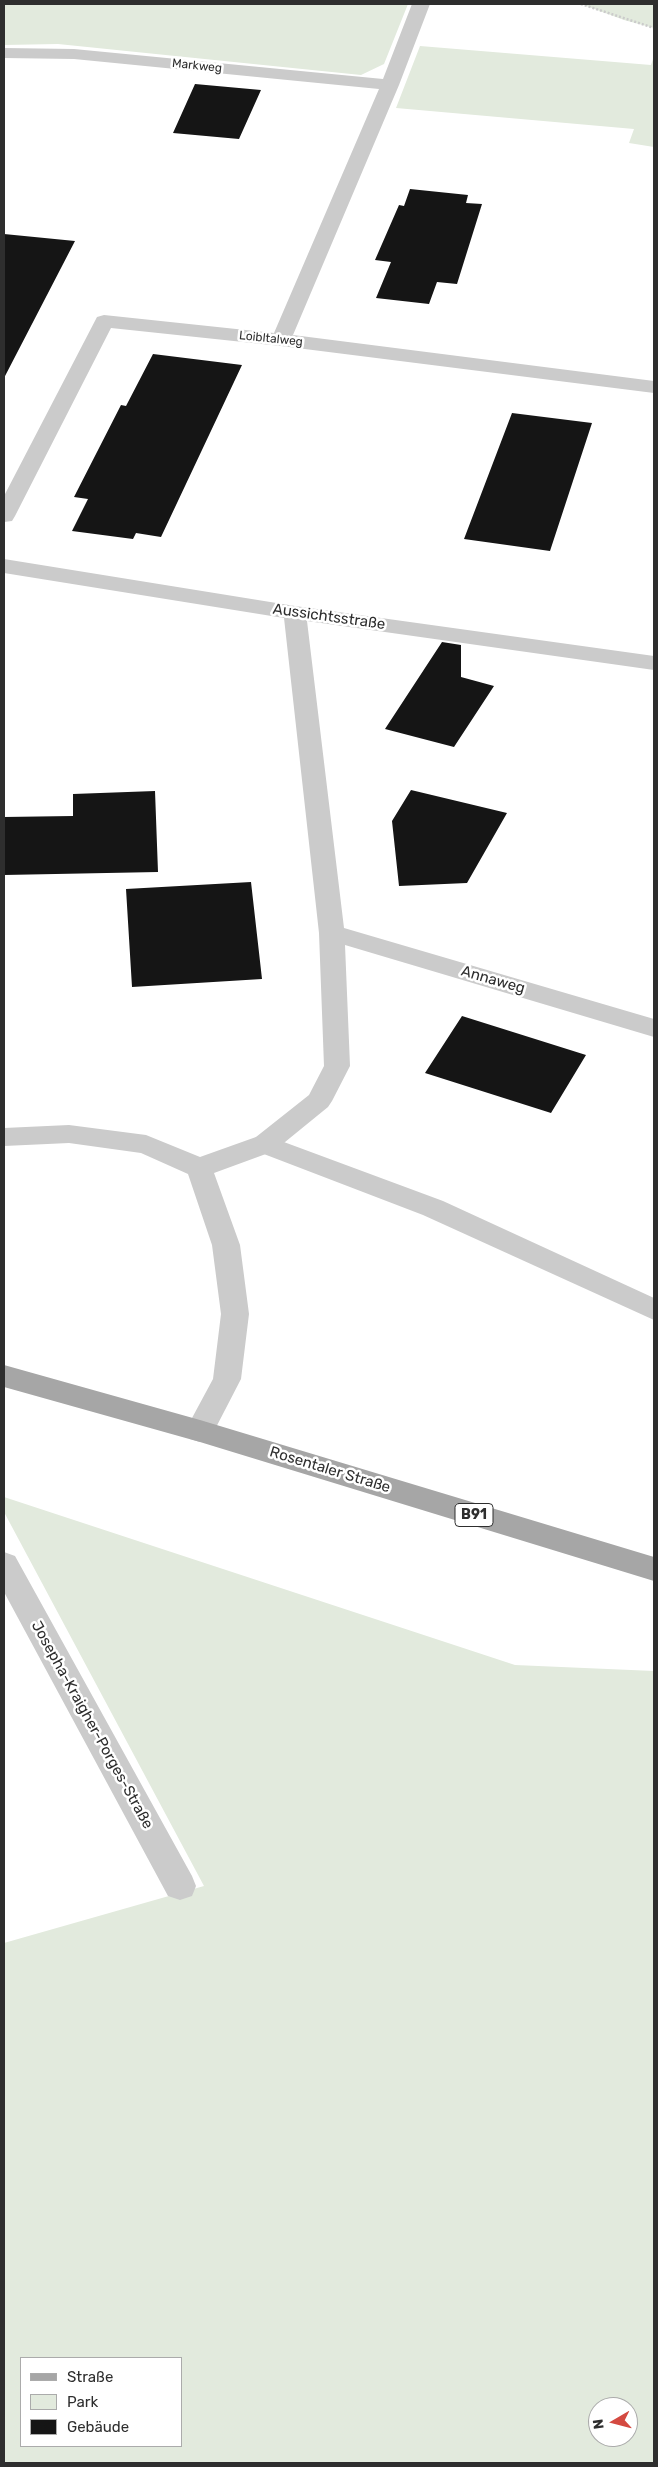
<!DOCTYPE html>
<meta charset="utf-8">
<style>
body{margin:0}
#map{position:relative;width:658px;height:2467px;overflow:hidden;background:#fff;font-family:Rubik,sans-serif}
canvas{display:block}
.frame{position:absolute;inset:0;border:5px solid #2e2e2e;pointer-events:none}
.legend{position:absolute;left:20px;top:2357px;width:162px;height:90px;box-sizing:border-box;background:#fff;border:1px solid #ababab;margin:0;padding:6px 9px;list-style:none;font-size:15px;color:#2e2e2e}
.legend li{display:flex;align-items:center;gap:10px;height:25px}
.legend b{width:25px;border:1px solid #ababab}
.north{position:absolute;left:588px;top:2397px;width:50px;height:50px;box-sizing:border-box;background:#fff;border:1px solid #ababab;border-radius:50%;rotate:262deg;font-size:14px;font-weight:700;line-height:20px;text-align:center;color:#2e2e2e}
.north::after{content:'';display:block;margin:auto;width:18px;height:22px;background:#d44a41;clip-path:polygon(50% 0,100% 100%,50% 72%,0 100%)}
</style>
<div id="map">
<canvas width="658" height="2467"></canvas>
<div class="frame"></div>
<ul class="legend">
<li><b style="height:6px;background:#a6a6a6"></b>Straße</li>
<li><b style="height:14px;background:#e2eadd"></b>Park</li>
<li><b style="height:14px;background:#151515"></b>Gebäude</li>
</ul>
<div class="north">N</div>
</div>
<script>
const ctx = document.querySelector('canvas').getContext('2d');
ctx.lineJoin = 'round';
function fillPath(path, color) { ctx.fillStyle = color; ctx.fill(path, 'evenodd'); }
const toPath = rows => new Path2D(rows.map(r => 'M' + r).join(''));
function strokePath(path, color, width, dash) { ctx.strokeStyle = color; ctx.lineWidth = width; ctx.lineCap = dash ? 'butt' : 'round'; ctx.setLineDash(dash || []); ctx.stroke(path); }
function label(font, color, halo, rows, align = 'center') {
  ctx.font = font + ' Rubik,sans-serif'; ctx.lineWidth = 5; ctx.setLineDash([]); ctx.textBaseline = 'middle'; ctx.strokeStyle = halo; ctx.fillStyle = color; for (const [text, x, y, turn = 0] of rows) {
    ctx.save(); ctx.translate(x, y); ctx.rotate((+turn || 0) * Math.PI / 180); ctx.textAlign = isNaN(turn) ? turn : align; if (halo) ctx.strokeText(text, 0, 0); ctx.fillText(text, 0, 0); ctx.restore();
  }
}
fillPath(toPath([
 [4,4,408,4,384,64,361,75,58,44,4,45],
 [581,4,654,4,654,28,624,20],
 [420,46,651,65,654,56,654,147,629,143,634,129,396,108],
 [4,1497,515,1665,654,1671,654,2463,4,2463,4,1943,204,1886,4,1512],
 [21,2358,181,2358,181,2446,21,2446],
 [598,2407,628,2407,628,2437,598,2437]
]), '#e2eadd');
fillPath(toPath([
 [195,84,261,90,239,139,173,133],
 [410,189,468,195,466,203,482,204,457,284,437,282,429,304,376,298,391,262,375,260,399,205,404,206],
 [4,234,75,241,4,378],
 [153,354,242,365,161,537,136,533,133,539,72,531,88,499,74,497,121,405,126,406],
 [512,413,592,423,550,551,464,539],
 [442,642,461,645,461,677,494,686,454,747,385,729],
 [411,790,507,813,467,883,399,886,392,821],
 [155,791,158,872,4,875,4,817,73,816,73,794],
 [251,882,262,979,132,987,126,889],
 [462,1016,586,1055,551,1113,425,1073]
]), '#151515');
strokePath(toPath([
 [581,4,654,28]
]), '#cbcbcb', 2.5, [2, 2]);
fillPath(toPath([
 [265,1135,443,1201,654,1298,654,1320,423,1215,256,1151,252,1144,256,1137,265,1135]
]), '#cbcbcb');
fillPath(toPath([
 [412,4,430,4,399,85,293,335,654,381,654,393,281,346,111,328,15,516,12,521,4,522,4,496,97,317,104,315,274,333,379,89,74,59,4,58,4,48,74,49,383,79,412,4],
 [4,559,295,606,654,656,654,670,307,621,344,928,654,1019,654,1037,345,945,350,1066,332,1101,328,1107,274,1151,214,1173,240,1245,249,1314,241,1379,210,1439,200,1442,190,1439,185,1431,213,1379,221,1314,212,1245,188,1174,141,1153,69,1143,4,1146,4,1128,69,1125,146,1135,200,1157,256,1137,309,1095,324,1066,319,933,284,618,4,573,4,559],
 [4,1552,15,1556,192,1876,196,1886,192,1896,180,1900,168,1896,4,1592,4,1552]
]), '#cbcbcb');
fillPath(toPath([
 [4,1365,200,1420,654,1557,654,1581,200,1442,4,1387,4,1365]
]), '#a6a6a6');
label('12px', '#2e2e2e', '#fff', [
 ["Markweg",197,66,6],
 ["Loibltalweg",271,339,6]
]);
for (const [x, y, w] of [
 [474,1515,38]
]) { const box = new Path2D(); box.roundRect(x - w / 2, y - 11.5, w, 23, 4); ctx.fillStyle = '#fff'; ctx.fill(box); strokePath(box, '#2e2e2e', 1); }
label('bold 14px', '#2e2e2e', null, [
 ["B91",474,1515]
]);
label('15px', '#2e2e2e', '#fff', [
 ["Aussichtsstraße",329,617,8],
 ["Annaweg",493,980,16],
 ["Rosentaler Straße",330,1470,17],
 ["Josepha-Kraigher-Porges-Straße",92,1725,61]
]);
</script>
